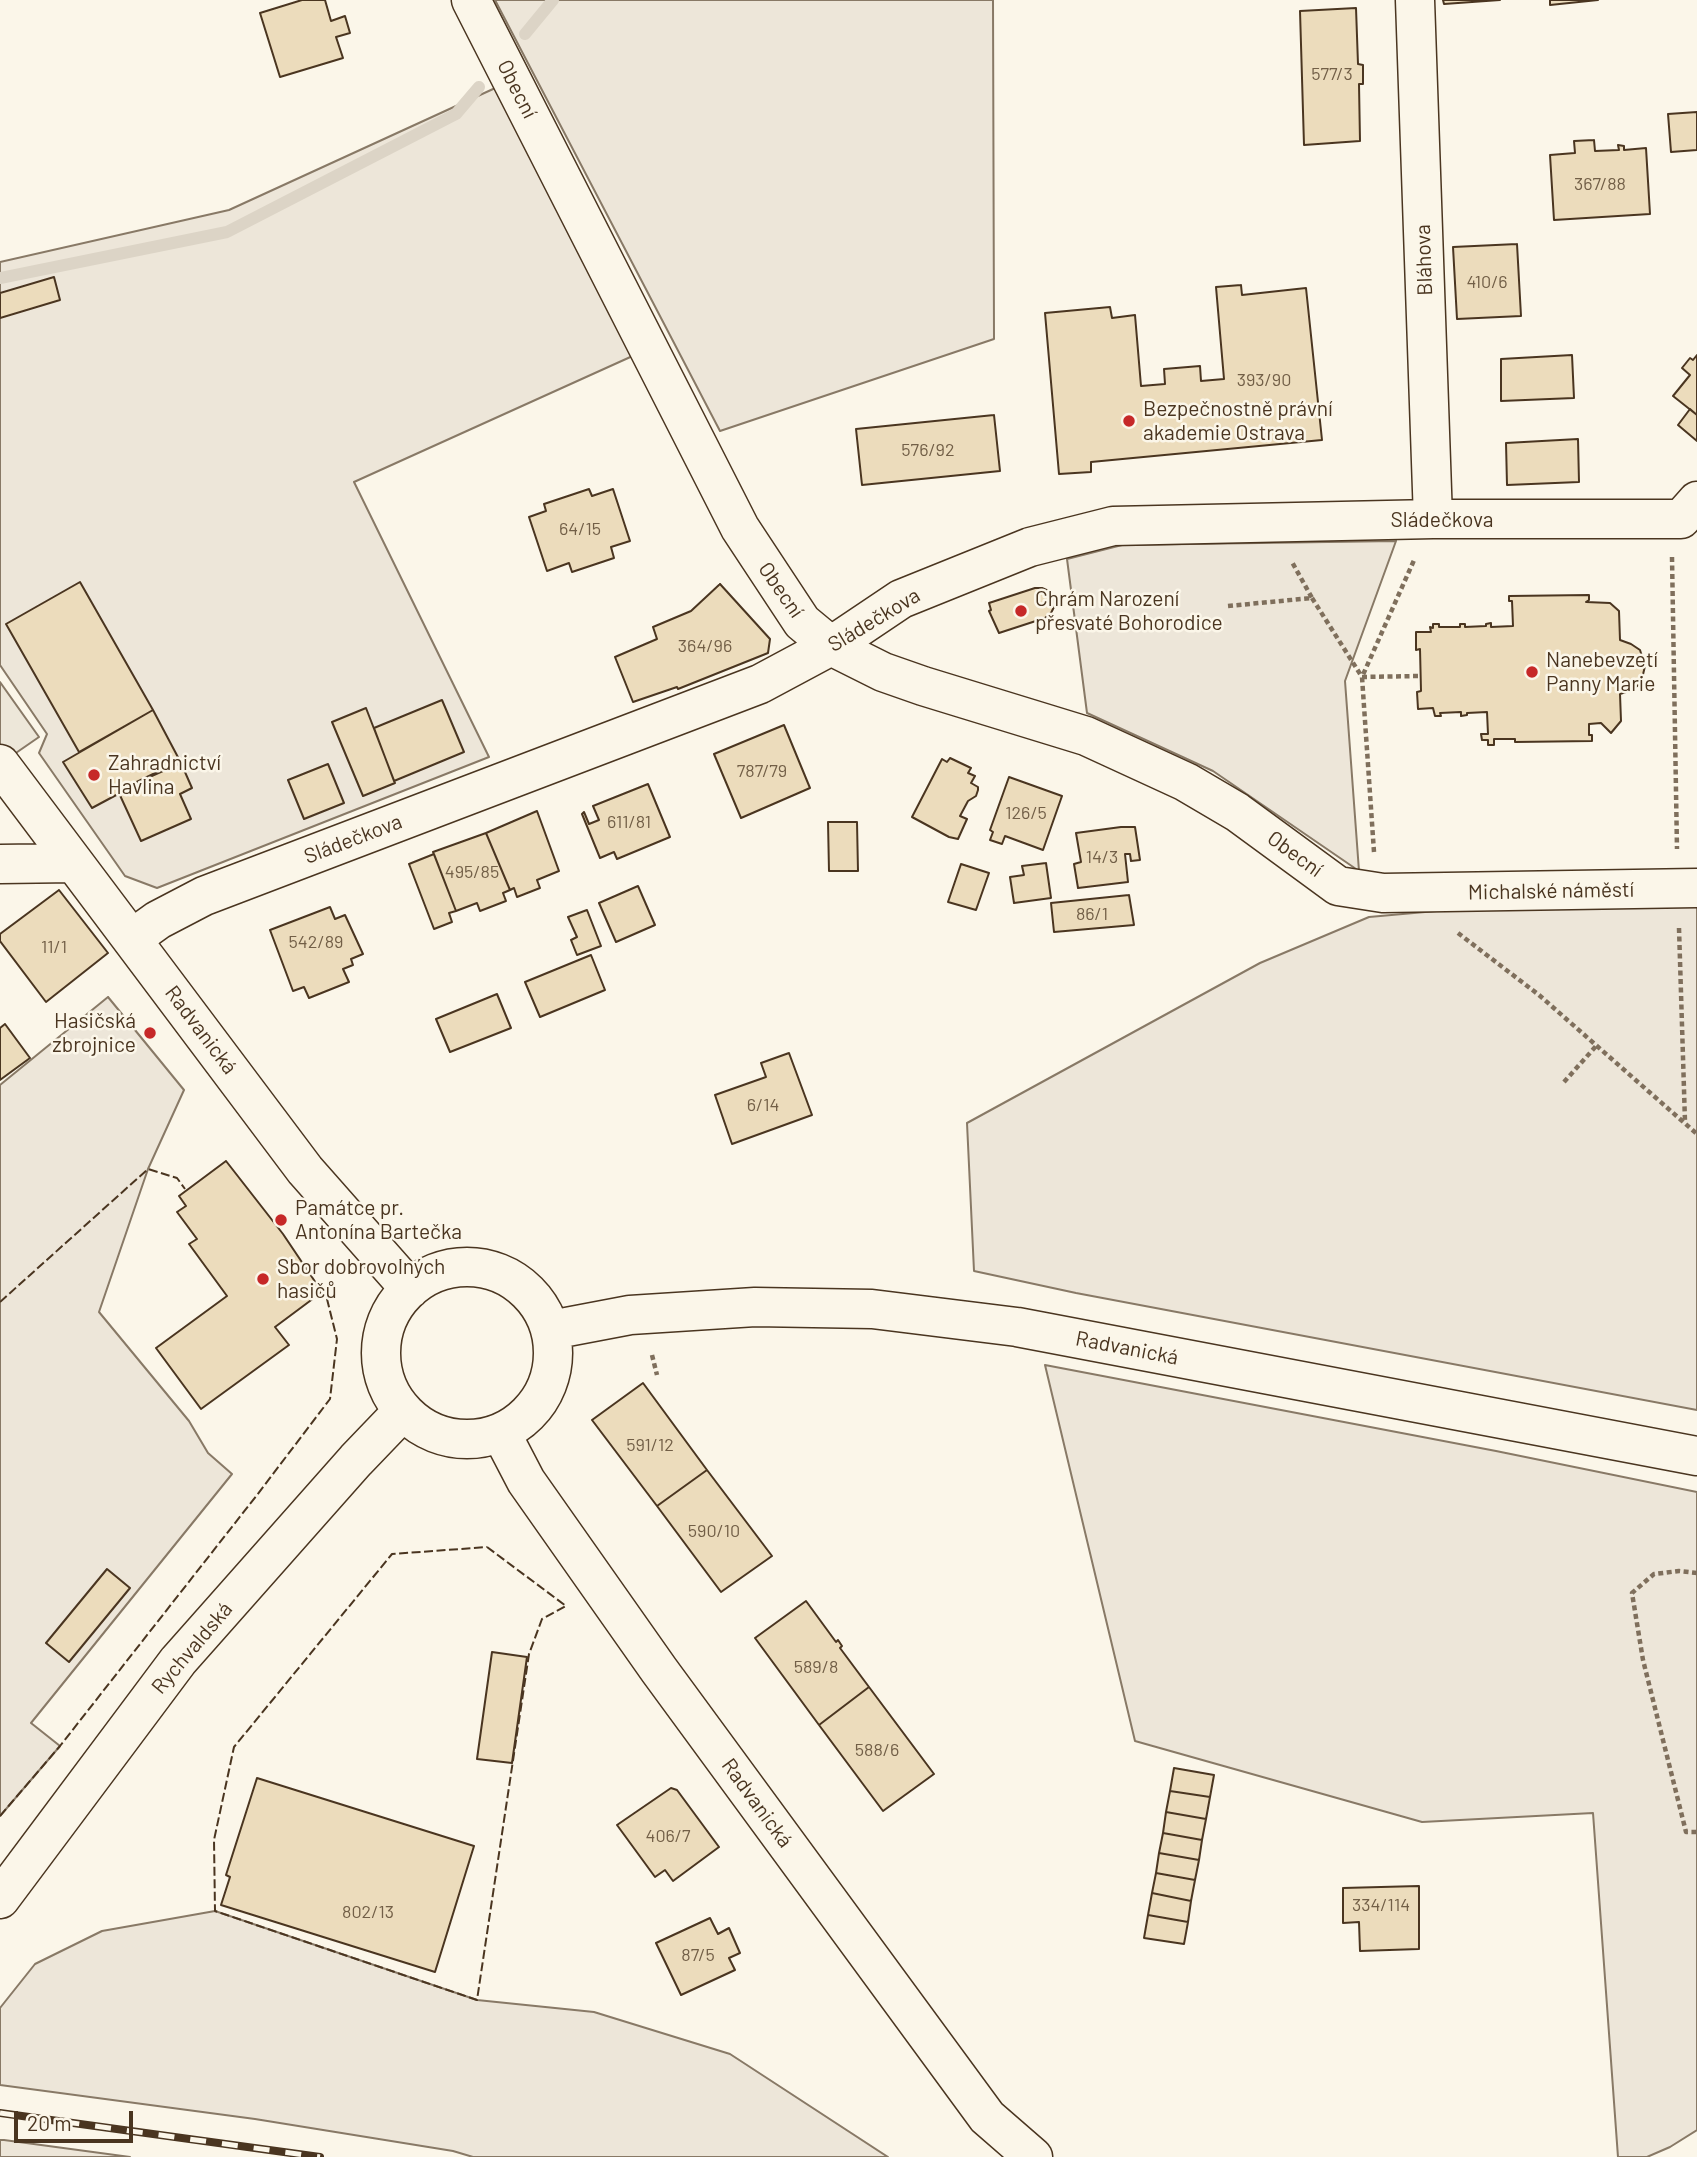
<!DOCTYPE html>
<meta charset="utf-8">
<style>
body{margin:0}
#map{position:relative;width:1697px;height:2157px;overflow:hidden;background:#fbf6e9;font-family:Barlow,sans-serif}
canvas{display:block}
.scale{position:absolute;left:14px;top:2111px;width:119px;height:32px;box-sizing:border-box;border:4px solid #4a3520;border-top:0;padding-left:9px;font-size:21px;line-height:24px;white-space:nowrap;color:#4a3520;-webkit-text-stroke:5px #fbf6e9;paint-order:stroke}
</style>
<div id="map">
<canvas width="1697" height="2157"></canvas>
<div class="scale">20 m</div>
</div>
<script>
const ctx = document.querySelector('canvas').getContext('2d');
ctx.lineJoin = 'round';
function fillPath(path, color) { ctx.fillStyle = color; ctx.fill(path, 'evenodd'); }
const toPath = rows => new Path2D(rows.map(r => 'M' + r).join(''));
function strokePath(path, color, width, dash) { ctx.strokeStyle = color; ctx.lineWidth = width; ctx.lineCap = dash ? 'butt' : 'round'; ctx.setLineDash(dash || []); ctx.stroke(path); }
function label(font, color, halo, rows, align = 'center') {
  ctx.font = font + ' Barlow,sans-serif'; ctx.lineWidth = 5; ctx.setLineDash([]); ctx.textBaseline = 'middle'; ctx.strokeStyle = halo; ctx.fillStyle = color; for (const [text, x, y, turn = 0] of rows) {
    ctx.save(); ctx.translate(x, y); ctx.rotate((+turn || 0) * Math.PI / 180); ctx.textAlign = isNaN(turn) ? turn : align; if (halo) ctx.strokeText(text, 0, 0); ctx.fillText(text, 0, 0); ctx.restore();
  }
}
const green = toPath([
 [495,0,993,0,994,339,720,431,495,0],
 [504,84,637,354,354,482,489,757,157,888,125,876,39,753,47,734,0,665,0,262,229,210,504,84],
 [1396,541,1345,681,1359,871,1213,771,1087,713,1067,559,1122,545,1396,541],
 [1697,895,1697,1410,1076,1293,974,1271,967,1123,1260,963,1369,917,1515,904,1697,895],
 [108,997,184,1090,148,1169,99,1312,189,1421,208,1453,232,1474,31,1723,60,1746,0,1816,0,1085,108,997],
 [1045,1365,1496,1451,1697,1492,1697,2130,1670,2147,1647,2157,1618,2157,1593,1813,1422,1822,1135,1741,1045,1365],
 [215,1911,477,2000,594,2012,730,2054,888,2157,473,2157,453,2151,255,2119,0,2085,0,2008,35,1964,102,1931,215,1911],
 [0,2140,4,2140,130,2157,0,2157,0,2140]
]);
fillPath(green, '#ede6d9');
strokePath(green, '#887966', 2);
const parking = toPath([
 [0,682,39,737,0,764,0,682]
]);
fillPath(parking, '#ede7d9');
strokePath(parking, '#887966', 2);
strokePath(toPath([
 [525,34,553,0],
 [0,278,227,232,456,114,479,87]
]), '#dcd4c6', 12);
const building = toPath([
 [302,0,325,0,331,21,345,16,350,33,336,37,343,58,280,77,260,13,302,0],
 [1443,0,1500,0,1444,4,1443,0],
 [1550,0,1598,0,1550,5,1550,0],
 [1356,8,1358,64,1363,65,1363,84,1359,84,1360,141,1304,145,1300,11,1356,8],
 [1697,112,1697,150,1671,152,1668,114,1697,112],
 [1594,140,1595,151,1619,150,1618,145,1624,146,1624,150,1646,148,1650,214,1554,220,1550,155,1575,153,1574,141,1594,140],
 [1517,244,1521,316,1457,319,1453,247,1517,244],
 [54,277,60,300,0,318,0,293,54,277],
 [1241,285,1242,295,1306,288,1322,440,1091,462,1091,472,1059,474,1045,313,1110,307,1112,318,1135,315,1141,386,1165,384,1164,369,1200,366,1201,381,1224,379,1216,287,1241,285],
 [1572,355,1574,398,1501,401,1501,359,1572,355],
 [1697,355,1697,415,1673,396,1690,375,1682,368,1690,358,1693,360,1697,355],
 [1690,409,1697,415,1697,441,1678,425,1690,409],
 [994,415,1000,471,862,485,856,429,994,415],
 [1578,439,1579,482,1507,485,1506,443,1578,439],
 [589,489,592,496,613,489,630,541,611,547,614,558,572,572,569,563,547,571,529,517,546,511,544,504,589,489],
 [80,582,153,710,79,752,6,624,80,582],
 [720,584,770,639,768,653,678,689,677,687,633,702,615,657,657,639,653,627,691,611,720,584],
 [1035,588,1042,588,1051,592,1054,597,1055,605,1051,613,1045,618,999,633,989,611,991,610,989,603,1035,588],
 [1589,595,1589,600,1586,602,1610,603,1619,611,1620,640,1631,644,1640,650,1645,666,1641,683,1632,690,1620,694,1621,721,1611,733,1601,723,1589,724,1589,735,1592,735,1592,741,1515,742,1515,739,1494,739,1494,745,1488,745,1488,740,1482,740,1481,734,1488,734,1487,712,1467,713,1467,715,1461,716,1461,712,1440,713,1441,716,1435,716,1433,708,1418,709,1417,692,1421,691,1420,649,1416,650,1416,632,1431,632,1430,627,1433,628,1433,624,1439,624,1439,627,1460,627,1460,624,1465,624,1465,627,1486,626,1486,624,1491,623,1491,627,1513,626,1512,601,1509,601,1509,596,1589,595],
 [442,700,464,752,394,781,374,728,442,700],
 [366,708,395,783,363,796,332,722,366,708],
 [153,710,180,761,118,791,120,793,92,808,63,762,153,710],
 [784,725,810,788,741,818,714,754,784,725],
 [950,758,971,768,968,773,975,776,971,783,978,787,978,790,976,796,968,801,960,816,967,819,958,839,949,837,912,817,942,759,947,762,950,758],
 [181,763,192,788,180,794,191,819,141,841,118,791,181,763],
 [328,764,344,803,304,819,288,780,328,764],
 [1009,777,1062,796,1043,850,1005,836,1002,844,990,840,993,832,990,830,1009,777],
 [648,784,670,837,617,859,614,852,600,858,582,814,584,812,589,824,599,820,593,806,648,784],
 [537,811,559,871,537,880,540,888,517,897,514,888,510,890,486,833,537,811],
 [828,822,857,822,858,871,829,871,828,822],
 [1121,827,1135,827,1140,860,1131,861,1130,854,1125,854,1128,882,1078,888,1074,864,1081,862,1076,833,1121,827],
 [486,833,510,890,503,893,506,901,480,911,477,903,456,911,433,852,486,833],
 [434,854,456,911,449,913,452,922,434,929,409,864,434,854],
 [1046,863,1051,898,1014,903,1010,877,1024,875,1022,866,1046,863],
 [961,864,989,873,976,910,948,902,961,864],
 [638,886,655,925,616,942,599,903,638,886],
 [59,890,108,953,46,1002,0,941,0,934,59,890],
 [1129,895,1134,925,1054,932,1051,903,1129,895],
 [330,907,335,919,345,915,363,954,351,959,353,965,343,969,349,982,309,998,304,987,293,991,270,930,330,907],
 [587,910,601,946,577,955,571,940,577,937,568,917,587,910],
 [591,955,605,990,540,1017,525,982,591,955],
 [497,994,511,1028,450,1052,436,1019,497,994],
 [5,1024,30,1058,0,1080,0,1028,5,1024],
 [789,1053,812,1115,732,1144,715,1095,766,1077,761,1063,789,1053],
 [226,1161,283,1234,322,1292,275,1327,289,1345,201,1409,156,1348,227,1296,189,1244,197,1239,177,1212,186,1206,179,1196,226,1161],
 [643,1383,707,1470,657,1506,592,1420,643,1383],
 [707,1470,772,1556,721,1592,657,1506,707,1470],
 [107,1569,130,1588,69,1662,46,1643,107,1569],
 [806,1601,836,1642,838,1640,842,1646,840,1648,869,1687,819,1725,755,1638,806,1601],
 [492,1652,527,1657,512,1763,477,1759,492,1652],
 [869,1687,934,1774,883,1811,819,1725,869,1687],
 [1174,1768,1214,1775,1210,1797,1170,1791,1174,1768],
 [257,1778,474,1846,435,1972,221,1905,230,1877,226,1875,257,1778],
 [671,1788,677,1790,719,1847,673,1881,665,1870,655,1877,617,1825,671,1788],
 [1170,1791,1210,1797,1206,1819,1166,1812,1170,1791],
 [1166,1812,1206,1819,1202,1840,1163,1833,1166,1812],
 [1163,1833,1202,1840,1199,1860,1159,1853,1163,1833],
 [1159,1853,1199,1860,1195,1880,1156,1873,1159,1853],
 [1156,1873,1195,1880,1191,1901,1152,1893,1156,1873],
 [1419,1886,1419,1949,1360,1951,1359,1922,1343,1923,1343,1888,1419,1886],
 [1152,1893,1191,1901,1188,1922,1148,1915,1152,1893],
 [1148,1915,1188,1922,1184,1944,1144,1938,1148,1915],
 [710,1918,718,1934,729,1928,740,1953,729,1958,735,1970,681,1995,656,1943,710,1918]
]);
fillPath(building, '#ecdcbc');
strokePath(building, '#4a3520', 2);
const minor = toPath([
 [471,0,740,528,802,622,831,646,883,672,923,686,1086,736,1186,782,1237,812,1338,886,1383,893,1697,888],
 [1415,0,1433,519],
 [0,764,305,1170,410,1289],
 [0,864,74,863],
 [133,938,158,920,204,896,760,684,831,646,901,599,1030,547,1113,526,1433,519,1681,519,1697,501],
 '381 1353a86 86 0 1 1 172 0a86 86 0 1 1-172 0Z',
 [551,1330,630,1315,755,1307,872,1309,1017,1327,1697,1456],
 [501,1433,526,1481,659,1670,987,2117,1033,2157],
 [0,1899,178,1661,356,1460,403,1411]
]);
strokePath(minor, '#4a3520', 41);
strokePath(toPath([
 [1672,557,1677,849],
 [1312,598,1362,677,1420,676],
 [1228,606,1312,598,1292,562],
 [1374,852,1362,677,1415,558],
 [1679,928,1685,1122],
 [1458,933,1539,995,1697,1134],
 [1564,1082,1597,1045],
 [652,1355,657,1375],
 [1697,1573,1679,1571,1654,1574,1632,1593,1643,1660,1686,1832,1697,1832]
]), '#7f6f5c', 4.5, [5, 3.5]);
strokePath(minor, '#fbf6e9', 38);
const rail = toPath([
 [0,2113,320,2157]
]);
strokePath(rail, '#4a3520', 8);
strokePath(rail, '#fbf6e9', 5, [16]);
strokePath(toPath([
 [0,1302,148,1169,177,1178,185,1189],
 [487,1547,566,1606,542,1619,529,1654,477,2000,215,1911,214,1840,234,1747,392,1554,487,1547],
 [0,1816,60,1746,257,1495,330,1399,337,1339,324,1287]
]), '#4a3520', 2, [9, 3.5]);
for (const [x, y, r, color] of [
 [1129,421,7,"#c62828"],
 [1021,611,7,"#c62828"],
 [1532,672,7,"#c62828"],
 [94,775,7,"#c62828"],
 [150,1033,7,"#c62828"],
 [281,1220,7,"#c62828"],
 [263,1279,7,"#c62828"]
]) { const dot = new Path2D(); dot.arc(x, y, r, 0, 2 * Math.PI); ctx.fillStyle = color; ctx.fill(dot); strokePath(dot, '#fbf6e9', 2.5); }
label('18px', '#725f47', null, [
 ["577/3",1332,74],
 ["367/88",1600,184],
 ["410/6",1487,282],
 ["393/90",1264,380],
 ["576/92",928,450],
 ["64/15",580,529],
 ["364/96",705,646],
 ["787/79",762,771],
 ["126/5",1026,813],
 ["611/81",629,822],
 ["14/3",1102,857],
 ["495/85",472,872],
 ["86/1",1092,914],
 ["542/89",316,942],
 ["11/1",54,947],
 ["6/14",763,1105],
 ["591/12",650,1445],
 ["590/10",714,1531],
 ["589/8",816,1667],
 ["588/6",877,1750],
 ["406/7",668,1836],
 ["334/114",1381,1905],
 ["802/13",368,1912],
 ["87/5",698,1955]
]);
label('21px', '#4a3520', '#fbf6e9', [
 ["Obecní",517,89,63],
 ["Bláhova",1424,260,-92],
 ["Sládečkova",1442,520],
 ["Obecní",781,590,55],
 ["Sládečkova",874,620,-31],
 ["Sládečkova",353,839,-21],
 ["Obecní",1295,854,36],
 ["Michalské náměstí",1551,891,-1],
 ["Radvanická",201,1030,53],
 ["Radvanická",1127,1348,11],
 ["Rychvaldská",192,1648,-50],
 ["Radvanická",757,1803,54]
]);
label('21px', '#4a3520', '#fbf6e9', [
 ["Bezpečnostně právní",1143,409],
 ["akademie Ostrava",1143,433],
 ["Chrám Narození",1035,599],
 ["přesvaté Bohorodice",1035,623],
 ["Nanebevzetí",1546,660],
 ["Panny Marie",1546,684],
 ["Zahradnictví",108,763],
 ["Havlina",108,787],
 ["Hasičská",136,1021,"right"],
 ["zbrojnice",136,1045,"right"],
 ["Památce pr.",295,1208],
 ["Antonína Bartečka",295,1232],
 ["Sbor dobrovolných",277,1267],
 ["hasičů",277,1291]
], 'left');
</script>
